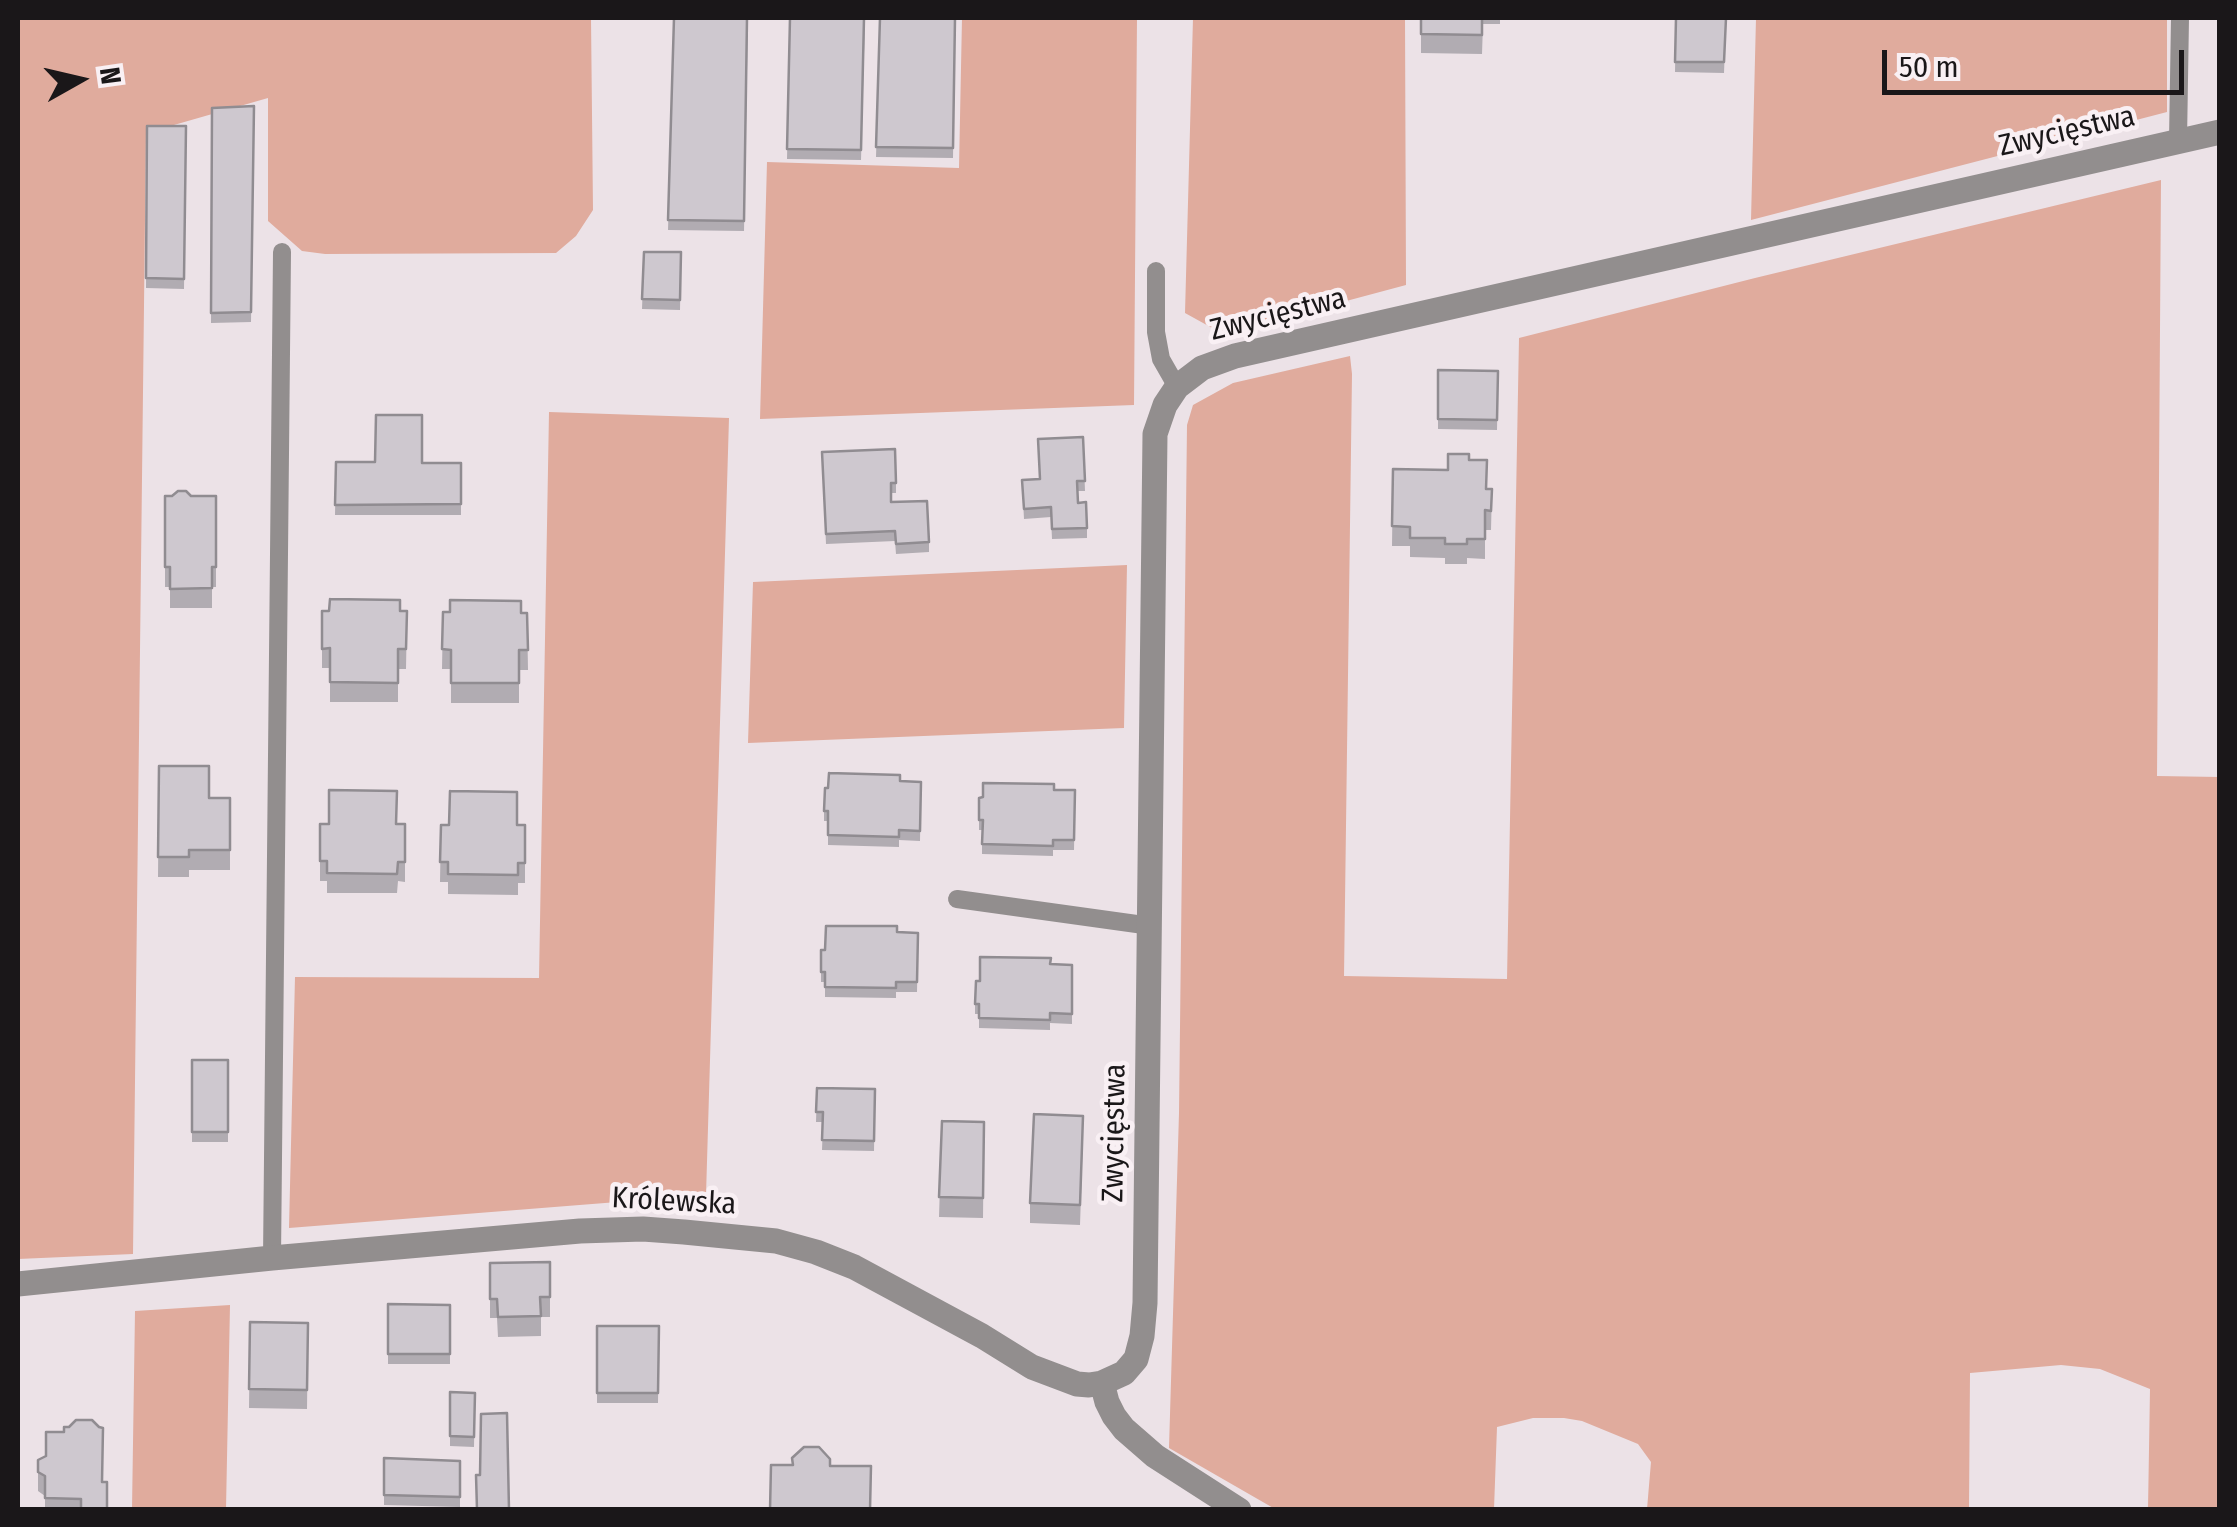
<!DOCTYPE html>
<meta charset="utf-8">
<style>
body{margin:0}
#map{position:relative;width:2237px;height:1527px;overflow:hidden;background:#ece2e7;font-family:"Fira Sans Condensed",sans-serif}
canvas{display:block}
.frame{position:absolute;inset:0;border:20px solid #1a1719;pointer-events:none}
.north{position:absolute;left:30px;top:30px;width:100px;height:100px;-webkit-text-stroke:8px #f9f0f4;paint-order:stroke;rotate:82deg;font-size:28px;font-weight:700;line-height:40px;text-align:center;color:#1a1719}
.north::after{content:'';display:block;margin:auto;width:35px;height:45px;background:#1a1719;clip-path:polygon(50% 0,100% 100%,50% 72%,0 100%)}
.scale{position:absolute;left:1882px;top:50px;width:302px;height:45px;box-sizing:border-box;border:5px solid #1a1719;border-top:0;padding-left:12px;font-size:30px;line-height:35px;white-space:nowrap;color:#1a1719;-webkit-text-stroke:8px #f9f0f4;paint-order:stroke}
</style>
<div id="map">
<canvas width="2237" height="1527"></canvas>
<div class="frame"></div>
<div class="north">N</div>
<div class="scale">50 m</div>
</div>
<script>
const ctx = document.querySelector('canvas').getContext('2d');
ctx.lineJoin = 'round';
function fillPath(path, color) { ctx.fillStyle = color; ctx.fill(path, 'evenodd'); }
const toPath = rows => new Path2D(rows.map(r => 'M' + r).join(''));
function strokePath(path, color, width, dash) { ctx.strokeStyle = color; ctx.lineWidth = width; ctx.lineCap = dash ? 'butt' : 'round'; ctx.setLineDash(dash || []); ctx.stroke(path); }
function label(font, color, halo, rows, align = 'center') {
  ctx.font = font + ' "Fira Sans Condensed",sans-serif'; ctx.lineWidth = 9; ctx.setLineDash([]); ctx.textBaseline = 'middle'; ctx.strokeStyle = halo; ctx.fillStyle = color; for (const [text, x, y, turn = 0] of rows) {
    ctx.save(); ctx.translate(x, y); ctx.rotate((+turn || 0) * Math.PI / 180); ctx.textAlign = isNaN(turn) ? turn : align; if (halo) ctx.strokeText(text, 0, 0); ctx.fillText(text, 0, 0); ctx.restore();
  }
}
fillPath(toPath([
 [18,18,591,18,593,210,576,236,556,253,325,254,302,251,268,221,268,98,146,133,133,1254,18,1259],
 [962,18,1137,18,1134,405,760,419,767,162,959,168],
 [1193,18,1405,18,1406,285,1223,334,1185,313],
 [1756,18,2167,18,2167,112,1751,220],
 [2161,180,2157,776,2220,777,2219,1509,2148,1509,2150,1389,2100,1369,2061,1365,1970,1373,1969,1509,1647,1509,1651,1462,1638,1444,1582,1421,1564,1418,1533,1418,1497,1427,1494,1509,1275,1509,1169,1448,1179,1113,1187,425,1193,405,1233,383,1350,356,1352,374,1344,976,1507,979,1519,338,1755,278],
 [549,412,729,418,706,1195,289,1228,295,977,539,978],
 [1127,565,1124,728,748,743,753,582],
 [230,1305,226,1509,132,1509,135,1311]
]), '#e0ab9d');
strokePath(toPath([
 [2178,141,2180,18],
 [1156,271,1156,332,1161,359,1177,387],
 [957,899,1151,926],
 [272,1258,282,252]
]), '#928e8e', 18);
strokePath(toPath([
 [18,1284,272,1258,580,1231,643,1229,684,1232,776,1241,816,1252,854,1267,982,1336,1032,1367,1077,1384,1089,1385,1102,1383,1124,1373,1136,1359,1142,1336,1145,1303,1155,434,1165,405,1177,387,1202,368,1235,356,2220,132],
 [1102,1383,1107,1402,1114,1416,1124,1429,1155,1456,1239,1510]
]), '#928e8e', 25);
fillPath(toPath([
 [674,18,748,18,744,231,668,230],
 [790,18,865,18,861,160,787,159],
 [880,18,955,18,953,158,876,157],
 [1421,18,1500,18,1500,24,1483,24,1482,54,1421,53],
 [1676,18,1726,18,1724,73,1675,72],
 [254,106,251,322,211,323,212,108],
 [147,126,186,126,184,289,146,288],
 [644,252,681,252,680,310,642,309],
 [1438,370,1498,371,1497,430,1438,429],
 [1083,437,1085,491,1078,491,1078,503,1087,528,1087,538,1052,539,1051,517,1024,519,1022,480,1040,479],
 [822,452,896,483,896,493,891,493,891,502,929,542,929,552,896,554,895,541,826,544],
 [1469,460,1487,489,1492,489,1491,530,1485,530,1485,559,1467,558,1467,564,1445,564,1445,558,1410,557,1410,546,1392,546,1393,469,1448,470],
 [336,462,461,463,461,515,335,515],
 [165,496,216,496,216,587,212,587,212,608,170,608,170,587,165,587],
 [322,611,407,611,406,669,398,669,398,702,330,702,330,668,322,668],
 [443,612,527,613,528,670,519,670,519,703,451,703,451,669,442,669],
 [159,766,209,798,230,798,230,870,189,870,189,877,158,877],
 [921,782,920,841,899,840,899,847,828,845,828,821,824,821,824,811],
 [1054,790,1075,790,1074,850,1053,850,1053,856,982,854,982,830,979,830,979,798],
 [320,824,405,824,405,882,398,881,397,893,327,893,327,881,320,881],
 [441,825,525,825,525,883,518,883,518,895,448,894,448,882,440,882],
 [897,932,918,933,917,992,896,992,896,998,825,997,825,982,821,982,821,950],
 [1050,964,1072,965,1072,1024,1050,1023,1050,1030,979,1028,979,1014,975,1014,975,1004],
 [192,1060,228,1060,228,1142,192,1142],
 [817,1088,875,1089,874,1151,822,1150,823,1122,816,1122],
 [942,1121,984,1122,983,1218,939,1217],
 [1083,1136,1080,1225,1030,1223,1030,1203],
 [550,1262,550,1317,541,1317,541,1336,498,1337,497,1318,490,1318,490,1263],
 [388,1304,450,1305,450,1364,388,1364],
 [250,1322,308,1323,307,1409,249,1408],
 [597,1326,659,1326,658,1403,597,1403],
 [450,1392,475,1393,474,1447,450,1446],
 [64,1432,102,1482,107,1510,45,1510,45,1496,38,1491,38,1460,46,1456],
 [384,1458,460,1461,460,1507,384,1505]
]), '#b1acb2');
const building = toPath([
 [674,18,747,18,744,221,668,220,674,18],
 [790,18,864,18,861,150,787,149,790,18],
 [880,18,955,18,953,148,876,147,880,18],
 [1421,18,1482,18,1482,35,1421,34,1421,18],
 [1676,18,1726,18,1724,62,1675,62,1676,18],
 [254,106,251,312,211,313,212,108,254,106],
 [147,126,186,126,184,279,146,278,147,126],
 [644,252,681,252,680,300,642,299,644,252],
 [1438,370,1498,371,1497,420,1438,419,1438,370],
 [376,415,422,415,422,463,461,463,461,504,335,505,336,462,375,462,376,415],
 [1083,437,1085,481,1077,481,1078,503,1086,502,1087,528,1052,529,1051,507,1024,509,1022,480,1040,479,1038,439,1083,437],
 [895,449,896,483,891,483,891,502,927,501,929,542,896,544,895,531,826,534,822,452,895,449],
 [1448,454,1469,454,1469,460,1487,460,1486,489,1492,489,1491,511,1485,510,1485,539,1467,539,1467,544,1445,544,1445,538,1410,538,1410,527,1392,526,1393,469,1448,470,1448,454],
 [178,491,186,491,191,496,216,496,216,567,212,567,212,588,170,589,170,567,165,567,165,496,172,496,178,491],
 [330,599,400,600,400,611,407,611,406,649,398,649,398,683,330,682,330,648,322,649,322,611,329,611,330,599],
 [450,600,521,601,521,613,527,613,528,650,519,650,519,683,451,683,451,650,442,649,443,612,450,612,450,600],
 [159,766,209,766,209,798,230,798,230,850,189,850,189,857,158,857,159,766],
 [829,773,900,775,900,781,921,782,920,831,899,830,899,837,828,835,828,811,824,811,825,788,828,788,829,773],
 [983,783,1054,784,1054,790,1075,790,1074,840,1053,840,1053,846,982,844,983,820,979,820,979,798,983,797,983,783],
 [329,790,397,791,396,824,405,824,405,862,398,862,397,874,327,873,327,861,320,861,320,824,329,824,329,790],
 [450,791,517,792,517,825,525,825,525,863,518,863,518,875,448,874,448,862,440,862,441,825,449,825,450,791],
 [826,926,897,926,897,932,918,933,917,982,896,982,896,988,825,987,825,972,821,972,821,950,825,950,826,926],
 [980,957,1051,958,1050,964,1072,965,1072,1014,1050,1013,1050,1020,979,1018,979,1004,975,1004,976,981,980,981,980,957],
 [192,1060,228,1060,228,1132,192,1132,192,1060],
 [817,1088,875,1089,874,1141,822,1140,823,1112,816,1112,817,1088],
 [1034,1114,1083,1116,1080,1205,1030,1203,1034,1114],
 [942,1121,984,1122,983,1198,939,1197,942,1121],
 [550,1262,550,1297,540,1297,541,1316,498,1317,497,1299,490,1299,490,1263,550,1262],
 [388,1304,450,1305,450,1354,388,1354,388,1304],
 [250,1322,308,1323,307,1390,249,1389,250,1322],
 [597,1326,659,1326,658,1393,597,1393,597,1326],
 [450,1392,475,1393,474,1437,450,1436,450,1392],
 [507,1413,509,1510,477,1510,476,1475,480,1475,481,1414,507,1413],
 [76,1420,92,1420,99,1427,103,1428,102,1482,107,1482,107,1510,81,1510,81,1499,45,1498,45,1476,38,1472,38,1460,46,1456,46,1432,64,1432,64,1427,69,1427,76,1420],
 [804,1447,819,1447,830,1459,830,1466,871,1466,870,1510,770,1510,771,1465,793,1465,792,1458,804,1447],
 [384,1458,460,1461,460,1497,384,1495,384,1458]
]);
fillPath(building, '#cec8cf');
strokePath(building, '#908c91', 2.5);
label('30px', '#1a1719', '#f9f0f4', [
 ["Zwycięstwa",2067,132,-13],
 ["Zwycięstwa",1278,315,-14],
 ["Zwycięstwa",1115,1133,-89],
 ["Królewska",674,1202,3]
]);
</script>
